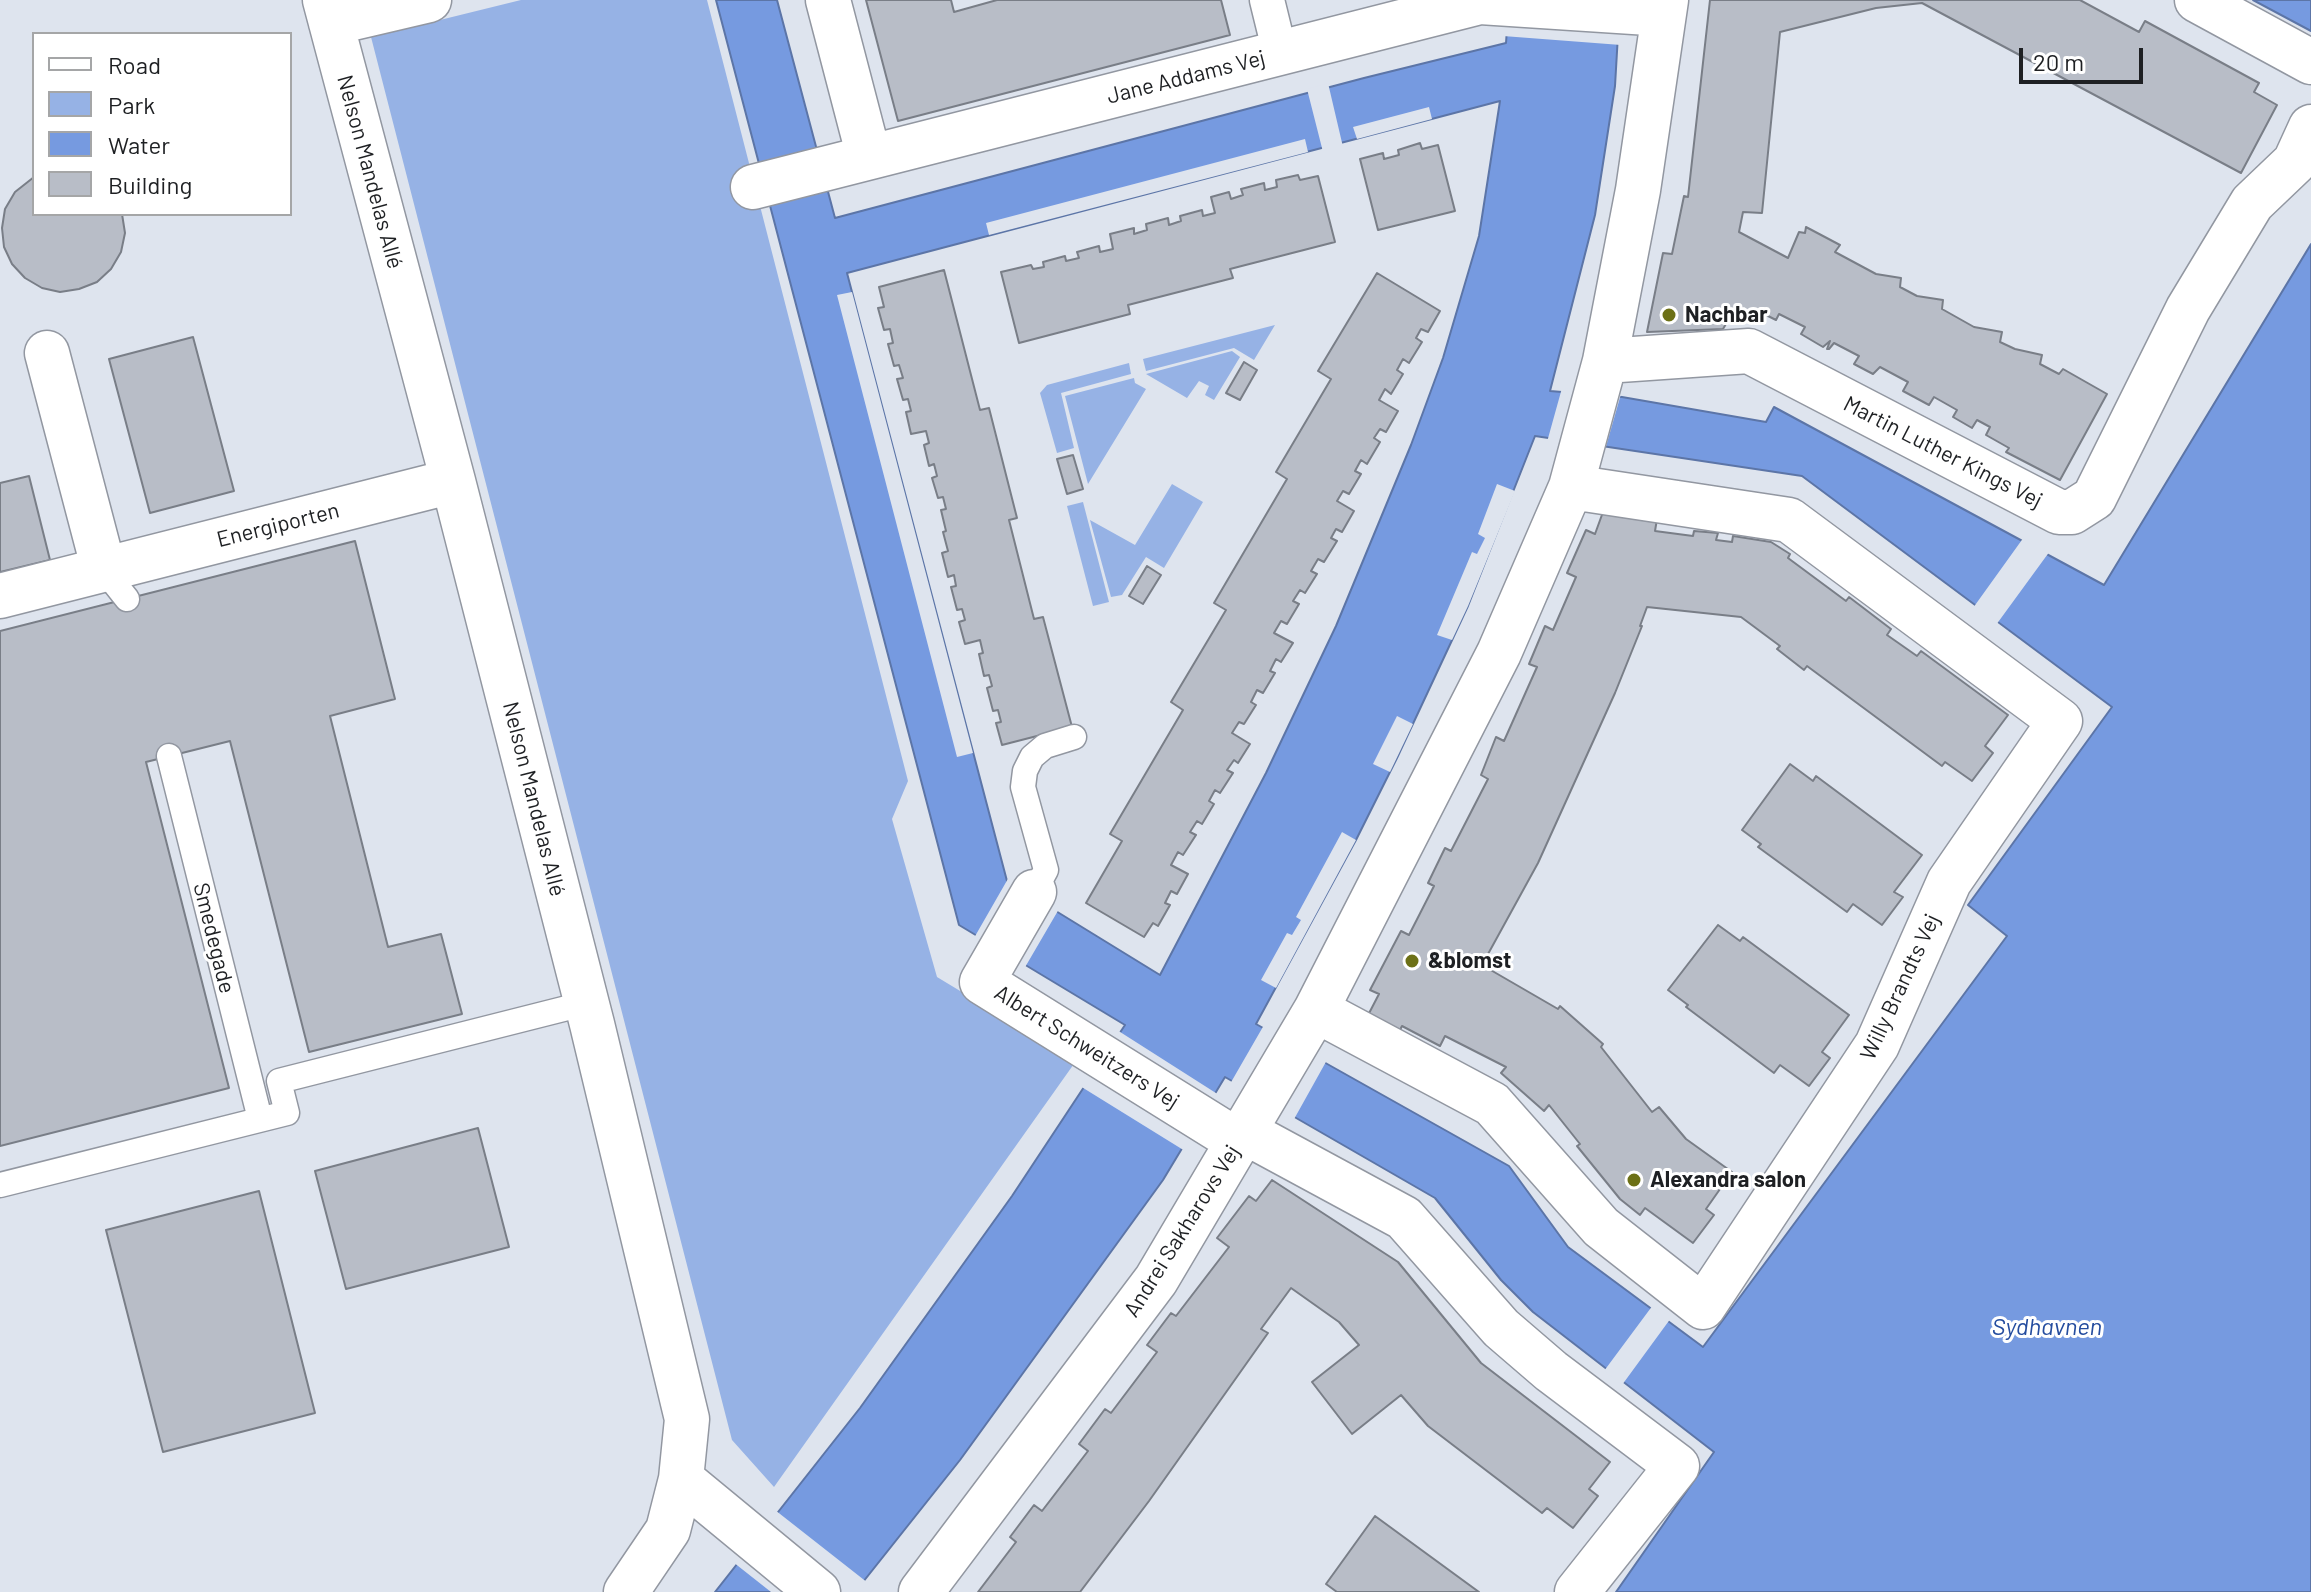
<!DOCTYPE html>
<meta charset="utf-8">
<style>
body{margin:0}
#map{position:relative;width:2311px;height:1592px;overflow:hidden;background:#dee4ee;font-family:Barlow,sans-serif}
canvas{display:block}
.legend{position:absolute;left:32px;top:32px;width:260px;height:184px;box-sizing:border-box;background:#fff;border:2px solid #a5a6a7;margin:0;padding:10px 14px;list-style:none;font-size:24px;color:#1e2023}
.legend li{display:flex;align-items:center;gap:16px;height:40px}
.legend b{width:40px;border:2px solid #a5a6a7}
.scale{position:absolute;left:2019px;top:48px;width:124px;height:36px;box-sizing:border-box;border:4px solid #1e2023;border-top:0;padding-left:10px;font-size:24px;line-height:28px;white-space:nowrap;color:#1e2023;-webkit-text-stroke:6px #fff;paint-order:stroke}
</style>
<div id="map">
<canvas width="2311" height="1592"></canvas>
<ul class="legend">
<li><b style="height:10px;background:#fff"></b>Road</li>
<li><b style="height:22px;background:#96b2e5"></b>Park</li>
<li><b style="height:22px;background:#769ae0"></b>Water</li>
<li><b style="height:22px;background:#b8bdc7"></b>Building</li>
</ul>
<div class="scale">20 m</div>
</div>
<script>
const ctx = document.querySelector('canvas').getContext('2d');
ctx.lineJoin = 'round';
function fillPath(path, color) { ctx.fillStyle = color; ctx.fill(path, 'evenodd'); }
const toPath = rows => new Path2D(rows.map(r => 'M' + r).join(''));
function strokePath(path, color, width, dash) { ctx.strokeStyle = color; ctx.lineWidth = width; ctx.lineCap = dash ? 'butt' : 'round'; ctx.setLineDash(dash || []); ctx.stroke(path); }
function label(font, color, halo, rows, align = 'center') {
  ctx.font = font + ' Barlow,sans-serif'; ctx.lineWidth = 6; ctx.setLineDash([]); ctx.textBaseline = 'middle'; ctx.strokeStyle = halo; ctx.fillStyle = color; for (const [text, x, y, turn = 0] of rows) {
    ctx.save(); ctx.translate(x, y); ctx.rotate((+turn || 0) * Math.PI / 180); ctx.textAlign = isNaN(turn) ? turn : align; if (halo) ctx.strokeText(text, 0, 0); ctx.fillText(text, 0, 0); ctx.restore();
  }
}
fillPath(toPath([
 [521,0,707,0,908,781,892,819,937,977,1076,1061,774,1487,732,1440,371,37],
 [1275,325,1254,360,1234,348,1146,371,1143,359],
 [1232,351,1240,357,1214,400,1205,395,1209,386,1199,381,1187,398,1146,374],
 [1129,363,1131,374,1061,393,1074,448,1057,453,1040,393,1047,385],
 [1134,378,1135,383,1146,389,1088,484,1065,396],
 [1172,484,1203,502,1164,568,1146,557,1122,595,1111,597,1090,520,1135,545],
 [1083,502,1109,602,1093,606,1067,506]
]), '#96b2e5');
const water = toPath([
 [716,0,777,0,835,218,1364,78,1506,43,1509,0,1620,0,1615,86,1595,215,1550,391,1622,397,1766,422,1774,407,2104,585,2311,244,2311,1592,1616,1592,1714,1452,1533,1312,1501,1280,1435,1198,1225,1077,1163,1180,960,1460,855,1592,715,1592,860,1408,1012,1196,1125,1025,959,925,716,0],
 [1500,101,1479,236,1443,358,1411,445,1336,626,1266,773,1160,975,1007,881,847,273,1500,101],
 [1535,436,1802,476,2112,707,1968,905,2007,936,1703,1347,1568,1247,1509,1166,1256,1024,1356,840,1397,758,1468,606,1535,436],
 [2253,0,2311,0,2311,31,2253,0]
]);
fillPath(water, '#769ae0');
strokePath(water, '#5c75a7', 2);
fillPath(toPath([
 [1505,0,1624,0,1621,45,1503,36],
 [1328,83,1343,147,1323,152,1307,89],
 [1429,107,1432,119,1357,139,1353,127],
 [1305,139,1308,152,989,235,986,223],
 [852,292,973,753,957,757,837,295],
 [1562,388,1621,394,1605,450,1547,442],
 [1497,484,1515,491,1468,606,1452,640,1437,635,1472,552,1477,554,1485,538,1478,534],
 [2024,537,2050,551,1996,625,1973,608],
 [1397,716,1413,724,1390,772,1373,764],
 [1342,832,1356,840,1276,988,1261,980,1287,933,1292,935,1301,920,1296,917],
 [1009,877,1059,909,1024,969,974,938],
 [1264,1025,1327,1060,1293,1121,1230,1084],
 [1117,1030,1219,1095,1185,1151,1080,1086],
 [1653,1305,1671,1318,1622,1385,1604,1371],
 [775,1510,868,1583,860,1592,771,1592,733,1562]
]), '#dee4ee');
const building = toPath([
 [866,0,951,0,954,12,997,0,1221,0,1230,35,898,121,866,0],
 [1710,0,2080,0,2139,32,2145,21,2259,83,2254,92,2277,105,2241,173,1922,3,1876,8,1780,32,1762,213,1743,212,1739,232,1788,258,1799,232,1805,233,1806,227,1840,245,1835,252,1876,274,1901,278,1900,287,1917,296,1943,300,1942,309,1974,327,2002,332,2000,342,2015,349,2042,355,2040,364,2059,374,2063,369,2107,394,2060,480,2006,452,2009,448,1986,435,1990,427,1977,420,1972,428,1953,417,1957,410,1934,397,1929,405,1903,391,1908,382,1880,367,1873,374,1854,364,1859,356,1834,343,1829,349,1827,349,1830,341,1823,347,1801,334,1805,327,1779,314,1776,320,1762,313,1760,316,1730,317,1723,329,1647,332,1663,253,1672,254,1684,196,1688,197,1710,0],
 [1420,143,1422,149,1438,145,1455,211,1378,230,1360,159,1383,153,1384,159,1399,155,1398,150,1420,143],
 [1298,175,1300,180,1318,176,1335,242,1230,269,1233,278,1128,305,1130,314,1019,343,1001,272,1031,265,1033,269,1044,267,1043,262,1065,256,1066,261,1079,258,1077,252,1099,246,1100,252,1113,249,1110,234,1134,228,1134,234,1147,230,1146,224,1168,218,1169,225,1181,221,1180,216,1202,210,1203,216,1215,213,1211,197,1229,192,1231,199,1243,195,1241,189,1264,183,1265,190,1277,187,1276,180,1298,175],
 [34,177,34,214,122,214,125,233,121,252,111,269,97,282,79,289,60,292,42,288,25,278,12,264,4,247,2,228,5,209,15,192,34,177],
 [944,270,980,410,989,408,1017,518,1009,520,1034,619,1043,617,1072,727,1002,745,996,723,1001,722,998,710,993,711,987,688,992,686,989,675,984,676,979,654,983,653,980,640,965,644,959,622,965,620,962,609,957,610,951,587,956,586,954,575,948,577,942,553,948,551,943,532,946,531,941,510,946,509,943,497,938,498,932,478,937,476,934,464,929,466,924,445,929,443,926,431,911,434,906,412,911,411,908,399,903,400,897,379,903,378,899,365,894,366,888,344,893,343,890,329,884,330,878,308,884,307,879,287,944,270],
 [1377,273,1440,311,1428,332,1421,329,1416,338,1422,342,1409,363,1403,359,1397,370,1403,374,1391,394,1385,389,1379,400,1398,411,1386,432,1380,429,1374,438,1380,442,1367,464,1361,460,1355,471,1361,474,1349,494,1343,491,1337,501,1354,511,1342,532,1336,529,1331,538,1337,541,1324,562,1318,559,1311,571,1317,574,1305,593,1300,590,1293,601,1299,604,1287,624,1281,621,1274,633,1293,643,1281,662,1276,659,1270,671,1275,673,1263,693,1257,690,1251,702,1256,705,1244,724,1239,722,1232,733,1250,744,1238,763,1234,760,1227,770,1233,773,1220,793,1215,790,1209,801,1214,804,1202,824,1197,821,1190,832,1196,835,1183,855,1178,852,1171,865,1188,874,1177,894,1171,891,1165,903,1170,905,1158,926,1153,923,1144,937,1086,903,1122,841,1110,834,1183,710,1171,702,1226,610,1214,603,1287,479,1276,472,1331,379,1318,371,1377,273],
 [193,337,234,491,150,513,109,359,193,337],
 [1244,362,1257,370,1240,400,1226,393,1244,362],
 [1073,455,1083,489,1067,494,1057,459,1073,455],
 [29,476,50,560,0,572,0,483,29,476],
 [1603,512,1657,519,1655,531,1693,536,1694,531,1718,533,1716,540,1732,542,1733,536,1771,542,1790,554,1788,558,1846,601,1849,597,1891,629,1887,635,1917,656,1921,651,2008,715,1985,746,1993,753,1972,781,1945,762,1942,766,1807,666,1804,670,1777,649,1780,646,1741,617,1647,607,1640,626,1642,626,1615,693,1538,863,1482,965,1558,1009,1560,1006,1603,1044,1601,1047,1652,1112,1659,1107,1686,1139,1732,1172,1706,1209,1714,1215,1693,1243,1645,1208,1640,1215,1620,1199,1577,1146,1580,1144,1549,1105,1544,1111,1501,1073,1506,1067,1445,1036,1440,1046,1402,1026,1396,1038,1365,1021,1379,994,1370,990,1401,931,1409,935,1434,886,1428,883,1445,848,1451,851,1488,779,1481,775,1496,737,1504,741,1537,667,1529,664,1545,626,1553,630,1576,577,1567,573,1586,530,1595,534,1603,512],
 [355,541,395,699,330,716,388,947,441,934,462,1014,309,1052,230,741,146,762,229,1088,0,1146,0,631,355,541],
 [1147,566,1161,575,1143,604,1129,596,1147,566],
 [1790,764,1813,781,1816,776,1922,855,1894,892,1903,897,1882,925,1853,904,1847,912,1758,847,1761,844,1742,830,1790,764],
 [1718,925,1740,941,1743,937,1849,1015,1822,1052,1830,1058,1809,1086,1780,1065,1774,1073,1686,1007,1688,1005,1668,990,1718,925],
 [478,1128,509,1247,346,1289,315,1171,478,1128],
 [1272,1180,1398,1262,1481,1363,1610,1462,1589,1489,1598,1496,1573,1528,1547,1508,1542,1513,1428,1426,1401,1395,1352,1434,1312,1382,1359,1345,1339,1322,1291,1288,1261,1329,1268,1333,1149,1501,1080,1592,978,1592,1016,1542,1010,1537,1034,1505,1042,1511,1088,1451,1079,1444,1105,1409,1111,1413,1157,1352,1147,1345,1171,1313,1176,1316,1229,1247,1217,1238,1249,1196,1256,1201,1272,1180],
 [259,1191,315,1413,163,1452,106,1230,259,1191],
 [1375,1516,1479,1592,1337,1592,1326,1584,1375,1516]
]);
fillPath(building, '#b8bdc7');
strokePath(building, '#797e87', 2);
const service = toPath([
 [104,570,127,599],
 [169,756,260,1119],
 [1034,892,1046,870,1023,787,1025,771,1032,757,1045,746,1074,737],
 [0,1185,287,1113,279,1081,587,1003]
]);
const pedestrian = toPath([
 [1267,0,1280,53]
]);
const minor = toPath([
 [325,0,453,481,592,1024,687,1419,681,1479,668,1530,626,1592],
 [828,0,869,157],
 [2197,0,2311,62],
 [331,23,429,0],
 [753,187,1480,2,1664,14],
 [47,353,104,570],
 [1605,361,1749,351,2059,512,2072,512,2094,498,2188,309,2252,203,2295,162,2311,127],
 [0,596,453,481],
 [1034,892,982,982,1239,1142],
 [1316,1010,1492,1104,1601,1227,1703,1307,1877,1045,1949,882,2060,721,1789,520,1571,487],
 [1245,1132,1404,1218,1501,1328,1551,1371,1677,1466,1577,1592],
 [681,1479,818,1592],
 [921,1592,1156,1280,1316,1010,1499,653,1571,487,1605,361,1638,190,1666,0]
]);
strokePath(service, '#9297a1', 27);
strokePath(pedestrian, '#9297a1', 37);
strokePath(minor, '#9297a1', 47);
strokePath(service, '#fff', 24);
strokePath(pedestrian, '#fff', 34);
strokePath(minor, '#fff', 44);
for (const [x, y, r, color] of [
 [1669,315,8,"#6c7016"],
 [1412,961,8,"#6c7016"],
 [1634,1180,8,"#6c7016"]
]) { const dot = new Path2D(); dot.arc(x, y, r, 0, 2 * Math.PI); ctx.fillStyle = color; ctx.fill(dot); strokePath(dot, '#fff', 3); }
label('22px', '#1e2023', '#fff', [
 ["Jane Addams Vej",1186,77,-14],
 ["Nelson Mandelas Allé",370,172,75],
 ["Martin Luther Kings Vej",1943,452,27],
 ["Energiporten",278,525,-14],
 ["Nelson Mandelas Allé",534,799,76],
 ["Smedegade",214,938,76],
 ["Willy Brandts Vej",1900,987,-65],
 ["Albert Schweitzers Vej",1087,1047,32],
 ["Andrei Sakharovs Vej",1182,1231,-58]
]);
label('bold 22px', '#1e2023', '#fff', [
 ["Nachbar",1685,315],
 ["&blomst",1428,961],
 ["Alexandra salon",1650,1180]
], 'left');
label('italic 24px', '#254d9f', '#fff', [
 ["Sydhavnen",2047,1327]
]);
</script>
